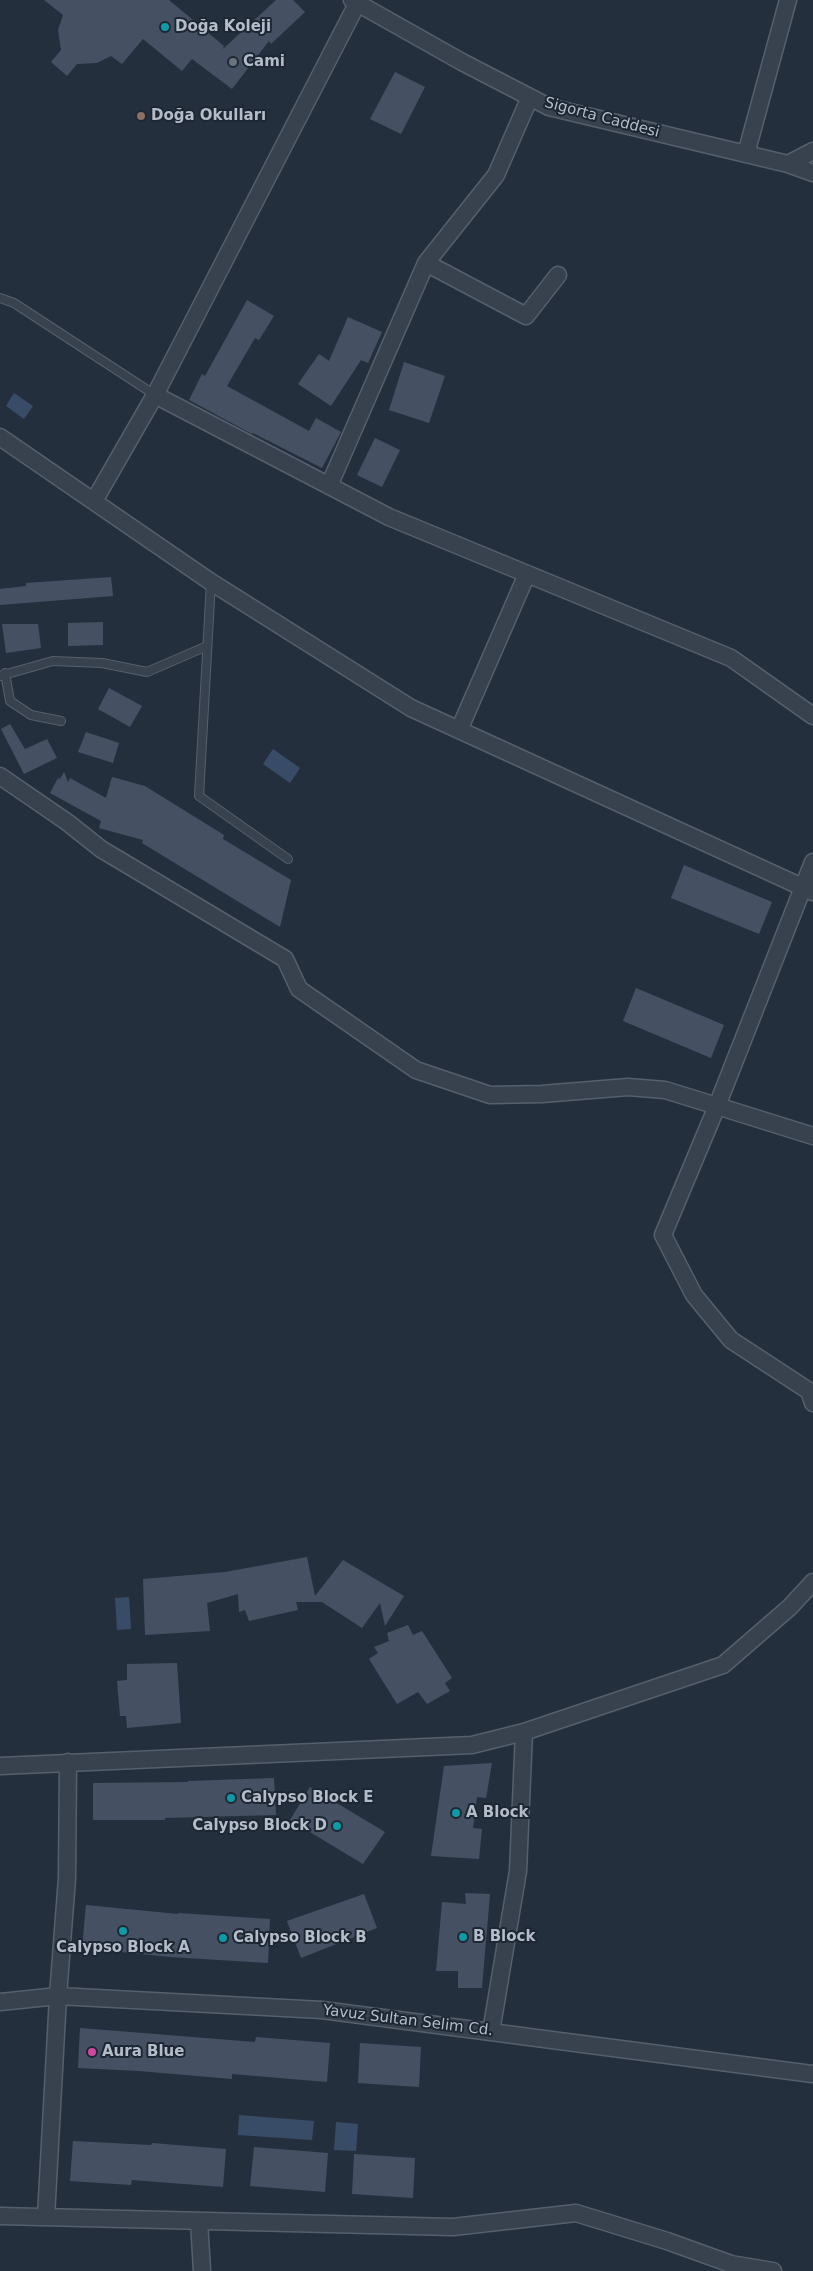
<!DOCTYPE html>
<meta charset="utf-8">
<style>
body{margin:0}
canvas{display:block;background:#242f3e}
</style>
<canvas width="813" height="2271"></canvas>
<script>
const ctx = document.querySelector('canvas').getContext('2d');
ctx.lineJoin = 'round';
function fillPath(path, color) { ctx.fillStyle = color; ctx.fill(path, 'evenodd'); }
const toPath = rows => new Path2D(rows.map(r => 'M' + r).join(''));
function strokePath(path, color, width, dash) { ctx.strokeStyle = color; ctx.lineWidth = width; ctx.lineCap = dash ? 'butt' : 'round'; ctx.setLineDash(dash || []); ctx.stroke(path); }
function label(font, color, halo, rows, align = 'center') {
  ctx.font = font + ' "DejaVu Sans",sans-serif'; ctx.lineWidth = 4; ctx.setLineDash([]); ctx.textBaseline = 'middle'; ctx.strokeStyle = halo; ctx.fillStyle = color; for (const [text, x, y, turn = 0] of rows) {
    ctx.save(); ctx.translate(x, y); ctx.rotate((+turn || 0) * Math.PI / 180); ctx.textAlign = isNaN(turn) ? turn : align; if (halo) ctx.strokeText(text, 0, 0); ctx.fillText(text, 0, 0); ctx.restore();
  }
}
fillPath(toPath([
 [14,393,33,406,24,419,6,406],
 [273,749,300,768,290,783,263,764],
 [129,1597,131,1629,117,1630,115,1598],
 [239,2115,314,2121,312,2140,238,2135],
 [336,2122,358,2124,356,2151,334,2150]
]), '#394c67');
fillPath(toPath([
 [44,0,169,0,224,46,223,49,276,0,293,0,305,12,271,44,269,41,232,89,192,59,182,71,143,39,122,64,111,56,97,63,77,64,67,76,51,62,61,50,58,30,63,15],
 [395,72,425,87,401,134,370,119],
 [247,300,274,316,259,340,255,338,227,386,309,431,316,418,341,432,322,468,253,433,252,434,189,400,202,374,205,376],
 [348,317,382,332,368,363,361,360,331,406,298,384,319,354,329,361],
 [404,362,445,376,429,423,389,410],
 [375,438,400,450,382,487,357,475],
 [111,577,113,596,0,605,0,589,26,586,26,583],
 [103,622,103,645,68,646,68,623],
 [2,624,38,624,41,648,6,653],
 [109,688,142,706,130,727,98,709],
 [10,724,25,749,47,739,57,758,24,774,1,729],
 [86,732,119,743,113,763,78,752],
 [64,772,68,782,70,778,106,798,112,777,145,786,224,835,223,839,291,880,280,927,142,843,143,840,99,828,101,821,50,793,58,778,60,779],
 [684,865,772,902,759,934,671,898],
 [636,988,724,1025,711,1058,623,1021],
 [307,1557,315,1596,343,1560,404,1596,385,1626,380,1603,362,1628,322,1602,296,1602,298,1610,249,1621,245,1610,239,1612,238,1594,207,1603,210,1631,145,1635,143,1579,225,1572],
 [408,1625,413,1635,422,1631,452,1678,445,1683,450,1691,427,1704,418,1692,397,1704,369,1659,378,1653,374,1647,389,1641,387,1633],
 [177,1663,181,1723,127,1728,126,1716,120,1716,117,1681,127,1680,127,1664],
 [492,1763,486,1798,477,1797,473,1828,482,1829,479,1859,431,1856,444,1766],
 [274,1778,276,1815,165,1818,165,1820,93,1820,93,1783,188,1782,188,1781],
 [310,1787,385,1832,363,1864,290,1820],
 [465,1893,490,1894,482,1988,458,1988,458,1971,436,1971,442,1902,466,1904],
 [364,1894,377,1928,301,1958,287,1921],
 [86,1905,178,1914,178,1913,270,1919,268,1963,170,1957,82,1948],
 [80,2028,255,2042,256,2037,330,2043,327,2082,232,2074,232,2079,139,2071,78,2068],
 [360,2043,421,2047,419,2087,358,2083],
 [73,2141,151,2145,152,2143,226,2149,223,2187,132,2180,131,2185,70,2181],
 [254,2147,328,2153,325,2192,250,2186],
 [354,2154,415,2158,413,2198,352,2194]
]), '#455162');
const service = toPath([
 [0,298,14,303,155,395],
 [211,582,199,796,288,859],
 [5,673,10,701,31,715,61,721],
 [0,676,53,661,102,663,147,672,207,646]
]);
const minor = toPath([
 [352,0,462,62,549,107,788,164,813,173],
 [530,97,496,175,426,263,526,316,558,275],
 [746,154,788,0],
 [788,164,813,151],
 [155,395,389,517,731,658,813,716],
 [0,437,211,582,411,708,813,892],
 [329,486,426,263],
 [94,501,155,395,357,4],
 [459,730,527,574],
 [0,776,67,822,101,849,285,959,299,989,416,1070,490,1095,542,1094,628,1087,665,1090,717,1106,663,1235,694,1295,731,1340,809,1391,813,1403],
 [813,862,717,1106,813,1136],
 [0,1766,472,1745,524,1732,723,1665,790,1607,813,1582],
 [0,2002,58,1996,322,2010,813,2074],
 [491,2032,518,1871,524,1732],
 [0,2216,453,2227,576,2213,667,2241,731,2264,773,2271],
 [46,2217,58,1996,67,1878,68,1762],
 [199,2221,202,2271]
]);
strokePath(service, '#565f6c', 10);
strokePath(minor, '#565f6c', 19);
strokePath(service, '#38414e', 8);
strokePath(minor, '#38414e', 16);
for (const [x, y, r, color] of [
 [165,27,5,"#0f9aa8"],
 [233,62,5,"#6b7280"],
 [141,116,5,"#8d6e63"],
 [231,1798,5,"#0f9aa8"],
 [456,1813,5,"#0f9aa8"],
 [337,1826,5,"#0f9aa8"],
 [123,1931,5,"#0f9aa8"],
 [463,1937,5,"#0f9aa8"],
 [223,1938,5,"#0f9aa8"],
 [92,2052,5,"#d1479c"]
]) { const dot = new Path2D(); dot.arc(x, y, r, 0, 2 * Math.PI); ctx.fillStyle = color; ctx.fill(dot); strokePath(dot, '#1d2633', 2); }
label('bold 15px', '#b4bcc9', '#1d2633', [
 ["Doğa Koleji",175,27],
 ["Cami",243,62],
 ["Doğa Okulları",151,116],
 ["Calypso Block E",241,1798],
 ["A Block",466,1813],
 ["Calypso Block D",327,1826,"right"],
 ["B Block",473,1937],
 ["Calypso Block B",233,1938],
 ["Calypso Block A",123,1948,"center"],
 ["Aura Blue",102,2052]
], 'left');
label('15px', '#b4bcc9', '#1d2633', [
 ["Sigorta Caddesi",602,118,15],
 ["Yavuz Sultan Selim Cd.",408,2021,7]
]);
</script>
